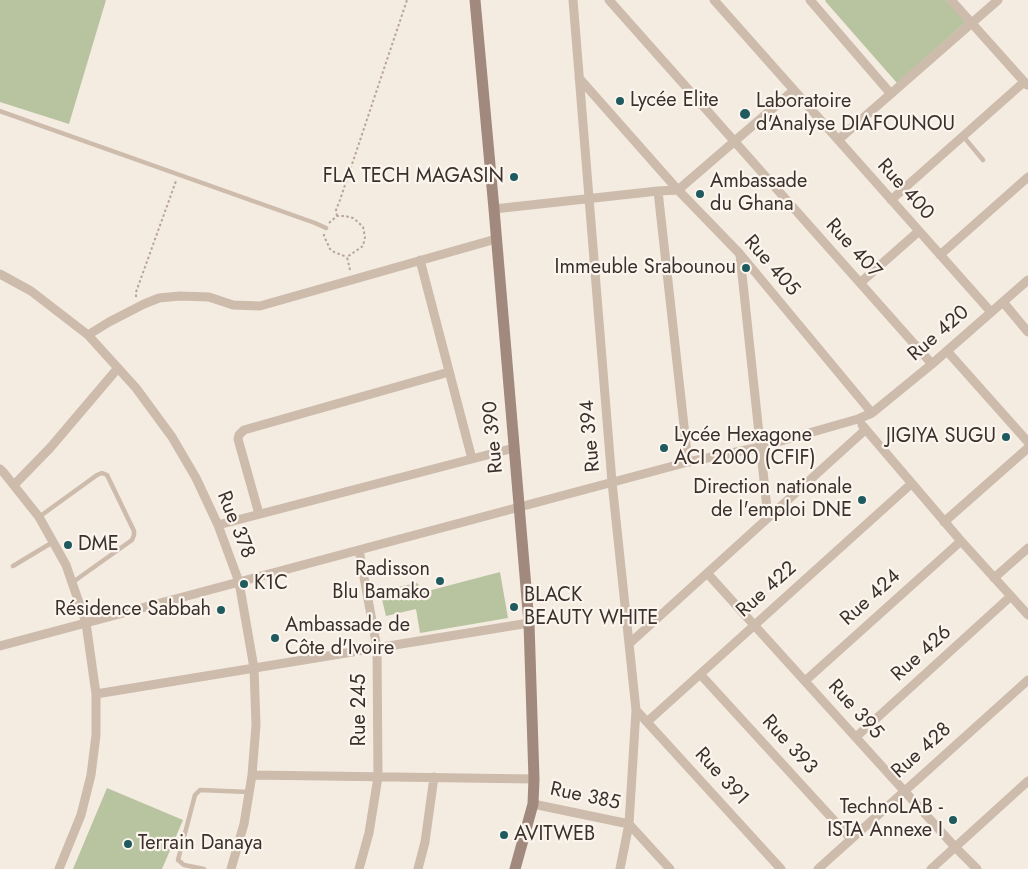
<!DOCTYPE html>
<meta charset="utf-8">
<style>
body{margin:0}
canvas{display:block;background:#f4ebe1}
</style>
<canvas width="1028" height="869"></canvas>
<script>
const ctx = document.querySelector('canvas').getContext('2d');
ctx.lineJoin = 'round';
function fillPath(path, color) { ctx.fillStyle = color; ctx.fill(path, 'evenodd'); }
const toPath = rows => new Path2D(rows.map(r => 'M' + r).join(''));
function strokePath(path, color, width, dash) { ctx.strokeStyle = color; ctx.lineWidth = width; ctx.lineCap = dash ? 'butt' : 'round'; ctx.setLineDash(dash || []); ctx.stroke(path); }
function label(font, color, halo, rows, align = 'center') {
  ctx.font = font + ' Jost,sans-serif'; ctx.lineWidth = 4.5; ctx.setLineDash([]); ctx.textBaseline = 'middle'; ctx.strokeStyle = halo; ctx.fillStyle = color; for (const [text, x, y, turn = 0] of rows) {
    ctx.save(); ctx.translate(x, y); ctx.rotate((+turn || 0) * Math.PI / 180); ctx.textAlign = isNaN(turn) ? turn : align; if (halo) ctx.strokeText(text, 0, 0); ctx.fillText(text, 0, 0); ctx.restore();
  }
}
fillPath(toPath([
 [0,0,106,0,69,124,0,102],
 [826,0,946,0,966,22,897,83,825,1],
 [500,572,508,618,420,633,416,609,386,616,380,591,417,583,424,592],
 [107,788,183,820,162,869,73,869]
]), '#b8c4a0');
strokePath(toPath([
 [337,216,336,210,340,200,407,0],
 [329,223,337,216,345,216,353,218,358,222,363,227,365,237,363,246,347,257,350,270],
 [324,234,324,236,330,249,334,252,347,257],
 [136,297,136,292,176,181]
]), '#b9a596', 2, [2.5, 2.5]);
strokePath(toPath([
 [0,111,315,223,326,228],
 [963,136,983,160],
 [39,517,97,475,102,473,107,475,134,531,134,535,132,540,73,582],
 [13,566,53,542],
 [204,869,184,865,178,860,195,795,200,790,249,792]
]), '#cdbbac', 4.5);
strokePath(toPath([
 [573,0,612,482,636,710,629,824,620,869],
 [609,0,932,364],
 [714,0,991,312],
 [810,0,891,94],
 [951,0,1027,85],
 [579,78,678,190,740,254,872,413],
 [838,140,998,0],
 [658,191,688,462],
 [891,200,1024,82],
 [494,209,658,191,678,190,794,90],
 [740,255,768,518],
 [940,255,1028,177],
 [420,260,472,459],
 [0,274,31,291,88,335,136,388,172,437,196,478,218,525,239,582,254,668,256,725,252,775,244,824,231,869],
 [860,283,919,231],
 [1003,302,1028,332],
 [88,335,109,322,144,304,159,298,180,296,209,297,233,305,260,306,496,239],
 [947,351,1028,442],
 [862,425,961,541,1028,615],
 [0,469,4,473,39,517,66,565,86,623,96,694,96,735,91,775,81,815,59,869],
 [14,485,50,448,118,368],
 [259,514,238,439,239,435,244,430,449,372],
 [944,522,1028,448],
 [218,525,514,448],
 [359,550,377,648,378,777,369,833,359,869],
 [707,573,955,847,977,869],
 [994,578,1028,548],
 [630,643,865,430],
 [0,646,688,462,760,447,858,419,872,413,932,364,1028,280],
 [700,674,851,839],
 [805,681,961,541],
 [96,694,529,623],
 [636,710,781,869],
 [647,722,911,484],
 [856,737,1011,596],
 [252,775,534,779],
 [533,804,629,824,670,869],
 [418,869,425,842,434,777],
 [818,869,1028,680],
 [931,869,1028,781]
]), '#cdbbac', 9);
strokePath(toPath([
 [475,0,494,209,529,623,534,779,533,804,515,869]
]), '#a18a7d', 11);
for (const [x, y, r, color] of [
 [620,101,5,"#1f5a5e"],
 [745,114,6,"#1f5a5e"],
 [514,177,5,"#1f5a5e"],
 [700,194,5,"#1f5a5e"],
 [746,268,5,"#1f5a5e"],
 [1006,437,5,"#1f5a5e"],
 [664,448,5,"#1f5a5e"],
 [862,500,5,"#1f5a5e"],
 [68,545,5,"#1f5a5e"],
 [440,581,5,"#1f5a5e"],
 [244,584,5,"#1f5a5e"],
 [514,607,5,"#1f5a5e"],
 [221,610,5,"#1f5a5e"],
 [275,638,5,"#1f5a5e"],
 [953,820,5,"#1f5a5e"],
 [504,835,5,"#1f5a5e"],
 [128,844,5,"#1f5a5e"]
]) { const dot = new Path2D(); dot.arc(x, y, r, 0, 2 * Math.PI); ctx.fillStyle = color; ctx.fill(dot); strokePath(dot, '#fbf5ee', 2); }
label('20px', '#3b302b', '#fbf5ee', [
 ["Lycée Elite",630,101],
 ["Laboratoire",756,102],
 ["d'Analyse DIAFOUNOU",756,125],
 ["FLA TECH MAGASIN",504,177,"right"],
 ["Ambassade",710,182],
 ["du Ghana",710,205],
 ["Immeuble Srabounou",736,268,"right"],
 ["Lycée Hexagone",674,436],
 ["ACI 2000 (CFIF)",674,459],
 ["JIGIYA SUGU",996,437,"right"],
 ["Direction nationale",852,488,"right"],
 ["de l'emploi DNE",852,511,"right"],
 ["DME",78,545],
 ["Radisson",430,570,"right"],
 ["Blu Bamako",430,593,"right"],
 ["K1C",254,584],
 ["BLACK",524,596],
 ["BEAUTY WHITE",524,619],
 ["Résidence Sabbah",211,610,"right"],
 ["Ambassade de",285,626],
 ["Côte d'Ivoire",285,649],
 ["TechnoLAB -",943,808,"right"],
 ["ISTA Annexe I",943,831,"right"],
 ["AVITWEB",514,835],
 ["Terrain Danaya",138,844]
], 'left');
label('20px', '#3b302b', '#fbf5ee', [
 ["Rue 400",905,190,48],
 ["Rue 407",853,249,48],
 ["Rue 405",771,266,49],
 ["Rue 420",939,334,-41],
 ["Rue 394",591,436,-95],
 ["Rue 390",494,437,-95],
 ["Rue 378",235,525,68],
 ["Rue 422",767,590,-42],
 ["Rue 424",871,598,-42],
 ["Rue 426",922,654,-42],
 ["Rue 245",360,710,-90],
 ["Rue 395",855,710,48],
 ["Rue 393",789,745,48],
 ["Rue 428",922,751,-42],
 ["Rue 391",721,777,48],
 ["Rue 385",585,797,12]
]);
</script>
